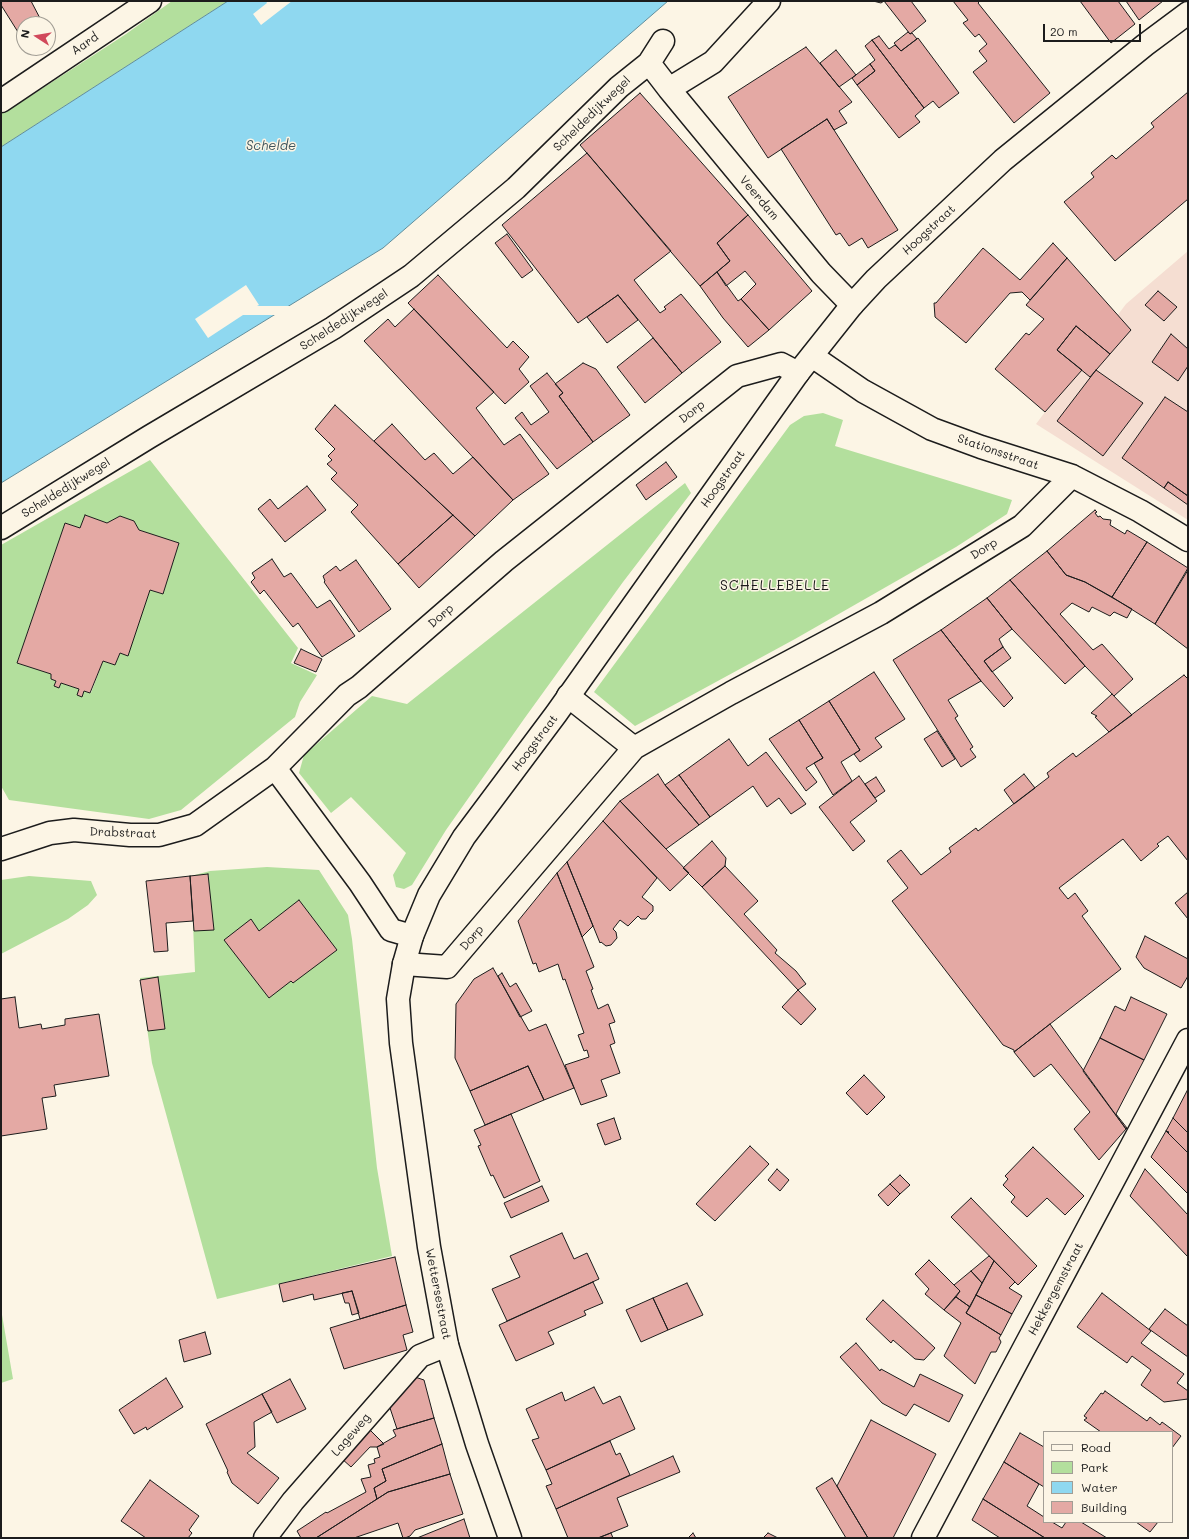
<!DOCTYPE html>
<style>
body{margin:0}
#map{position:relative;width:1189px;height:1539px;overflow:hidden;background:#fcf5e5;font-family:Mali,sans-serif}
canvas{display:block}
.frame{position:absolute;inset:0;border:2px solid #1c1c1c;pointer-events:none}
.legend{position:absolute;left:1043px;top:1431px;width:130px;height:92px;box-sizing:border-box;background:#fcf5e5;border:1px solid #a29e95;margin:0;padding:5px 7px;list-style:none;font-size:12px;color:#1c1c1c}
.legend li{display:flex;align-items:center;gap:8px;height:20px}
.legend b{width:20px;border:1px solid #a29e95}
.north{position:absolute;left:16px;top:16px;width:40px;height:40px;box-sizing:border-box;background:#fcf5e5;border:1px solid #a29e95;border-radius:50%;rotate:282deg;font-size:11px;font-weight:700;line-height:16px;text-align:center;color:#1c1c1c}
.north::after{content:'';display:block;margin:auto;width:14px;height:18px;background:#d1495b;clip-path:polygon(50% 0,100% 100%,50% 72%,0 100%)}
.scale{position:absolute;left:1043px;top:24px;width:98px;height:18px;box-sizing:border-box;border:2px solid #1c1c1c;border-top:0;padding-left:5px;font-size:12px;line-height:14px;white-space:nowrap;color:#1c1c1c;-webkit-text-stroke:3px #fcf5e5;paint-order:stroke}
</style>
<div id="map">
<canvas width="1189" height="1539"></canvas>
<div class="frame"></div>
<ul class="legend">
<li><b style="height:5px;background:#fcf5e5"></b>Road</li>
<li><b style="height:11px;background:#b3df9d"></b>Park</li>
<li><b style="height:11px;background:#8fd8f0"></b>Water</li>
<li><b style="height:11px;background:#e4a9a4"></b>Building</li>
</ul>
<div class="north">N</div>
<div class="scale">20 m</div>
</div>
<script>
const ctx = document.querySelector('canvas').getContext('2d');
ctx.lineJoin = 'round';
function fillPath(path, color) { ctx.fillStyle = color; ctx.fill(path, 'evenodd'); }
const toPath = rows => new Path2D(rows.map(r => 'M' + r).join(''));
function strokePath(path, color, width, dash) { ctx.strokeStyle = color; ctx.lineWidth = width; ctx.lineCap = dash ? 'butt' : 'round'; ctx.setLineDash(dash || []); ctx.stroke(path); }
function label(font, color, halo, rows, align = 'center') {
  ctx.font = font + ' Mali,sans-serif'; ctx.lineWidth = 3; ctx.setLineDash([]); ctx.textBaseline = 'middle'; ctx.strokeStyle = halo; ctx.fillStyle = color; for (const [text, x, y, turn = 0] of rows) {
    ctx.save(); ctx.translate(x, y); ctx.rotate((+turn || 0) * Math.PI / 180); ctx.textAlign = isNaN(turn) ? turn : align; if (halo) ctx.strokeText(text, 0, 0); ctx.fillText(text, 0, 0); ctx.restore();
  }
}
fillPath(toPath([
 [1188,251,1188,520,1036,424,1126,304]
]), '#f5ded2');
fillPath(toPath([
 [172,1,228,1,1,147,1,110,6,112,126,34],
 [823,413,843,420,835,446,1012,500,1007,514,956,547,795,639,635,726,594,692,790,425,804,416],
 [150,460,298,648,291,663,317,675,300,702,295,717,181,810,149,819,9,800,1,786,1,545],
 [85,515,107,523,120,516,134,521,139,530,179,543,163,594,150,590,124,654,120,653,115,665,103,661,91,693,84,691,82,696,77,695,79,689,61,683,59,688,54,686,56,681,51,679,51,674,17,663,65,523,80,528],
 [685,483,691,493,623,582,524,719,446,830,412,885,404,889,396,887,393,875,406,853,351,797,331,813,299,773,304,755,372,696,407,704],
 [267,867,319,870,348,915,352,939,377,1168,392,1256,217,1299,152,1063,140,978,195,972,191,876,210,871],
 [29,876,91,881,97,895,88,905,68,919,1,954,1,880],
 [1,1309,13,1379,1,1383]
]), '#b3df9d');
const water = toPath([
 [228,1,668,1,383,248,1,483,1,147,228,1]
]);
fillPath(water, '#8fd8f0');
strokePath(water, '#618d9b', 1);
fillPath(toPath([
 [266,1,292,1,261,25,253,14,267,3],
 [246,285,259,305,257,306,292,306,279,315,243,315,208,338,195,319]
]), '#fcf5e5');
const building = toPath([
 [1,1,31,1,43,24,24,24,23,40,1,5,1,1],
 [873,1,911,1,926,21,910,34,884,1,881,3,873,1],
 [953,1,980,1,978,3,1050,93,1014,123,973,72,987,61,979,51,987,44,979,34,975,37,963,23,968,20,953,1],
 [1080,1,1118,1,1135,24,1111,43,1080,1],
 [1126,1,1163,1,1139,20,1126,1],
 [908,32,910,34,912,33,917,39,901,51,894,43,908,32],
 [879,36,889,49,895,45,901,51,918,38,959,93,939,108,933,101,924,108,872,40,879,36],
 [872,40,924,108,915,116,920,122,899,138,857,85,875,71,870,64,875,60,865,46,872,40],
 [806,47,852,102,839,111,847,123,834,130,827,119,768,158,728,97,806,47],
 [836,50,856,75,839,87,820,63,836,50],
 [870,64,875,71,857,85,852,78,870,64],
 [1188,92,1188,199,1115,261,1064,202,1094,177,1091,173,1112,155,1116,159,1154,127,1151,123,1188,92],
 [640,93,748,215,717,243,730,261,700,286,580,145,640,93],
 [827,119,898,230,868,248,862,238,849,246,840,233,836,235,781,149,827,119],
 [587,153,671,251,634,280,660,313,666,309,664,307,681,294,721,342,682,373,618,295,578,323,502,225,587,153],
 [748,215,812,291,769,330,741,299,756,284,745,271,726,286,717,272,730,261,717,243,748,215],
 [507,234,533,270,522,278,495,243,507,234],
 [1053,243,1067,258,1030,300,1022,292,1010,293,966,343,935,317,934,303,936,303,983,248,1020,280,1053,243],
 [1067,258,1131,330,1110,354,1076,326,1057,350,1082,370,1045,412,995,369,1026,333,1029,335,1044,319,1026,305,1067,258],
 [717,272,738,301,741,299,769,330,748,347,723,318,700,286,717,272],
 [438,275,507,348,513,341,529,357,519,369,529,382,505,404,408,303,438,275],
 [1158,291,1177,307,1164,321,1145,305,1158,291],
 [618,295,638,320,607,343,587,317,618,295],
 [414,309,494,392,476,408,504,445,520,434,549,474,513,500,364,341,388,319,395,327,414,309],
 [1076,326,1110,354,1090,377,1057,350,1076,326],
 [1171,334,1188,349,1188,366,1178,381,1152,362,1171,334],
 [653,338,682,373,645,403,617,367,653,338],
 [583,363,596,369,630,415,593,442,559,396,563,393,555,384,583,363],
 [1096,370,1143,403,1103,456,1057,421,1096,370],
 [547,373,563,393,559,396,593,442,557,469,515,418,522,412,531,425,549,412,530,386,547,373],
 [1165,397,1188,412,1188,496,1168,482,1164,488,1122,458,1165,397],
 [335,405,453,515,398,564,351,512,358,505,331,479,337,473,327,464,332,460,328,456,335,449,315,429,335,405],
 [392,424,425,460,434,453,453,474,473,457,513,500,475,536,374,441,392,424],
 [666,462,677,477,646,500,636,485,666,462],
 [1168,482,1188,496,1188,505,1164,488,1168,482],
 [307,486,326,510,285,542,258,509,270,499,278,509,307,486],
 [1095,510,1097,512,1095,513,1098,517,1100,516,1103,519,1111,520,1110,525,1125,534,1127,530,1147,542,1112,597,1085,582,1066,575,1047,551,1095,510],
 [85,515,107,523,120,516,134,521,139,530,179,543,163,594,150,590,128,656,120,653,115,665,103,661,90,693,84,691,82,697,77,695,79,689,61,683,59,688,54,686,56,681,51,679,51,674,17,663,65,523,80,528,85,515],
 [453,515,475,536,419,588,398,564,453,515],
 [1147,542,1188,568,1155,624,1112,597,1147,542],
 [1047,551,1066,575,1085,582,1132,609,1127,618,1114,612,1110,616,1092,607,1089,612,1072,603,1060,614,1093,650,1102,644,1133,679,1114,696,1085,666,1010,580,1047,551],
 [272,559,284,577,291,573,317,608,330,600,355,636,322,657,298,623,293,627,264,590,260,594,251,582,255,578,252,573,272,559],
 [356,560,391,609,359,632,324,582,325,581,323,576,336,566,340,571,356,560],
 [1188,570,1188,649,1155,624,1188,570],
 [1010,580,1085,666,1065,684,1012,629,987,598,1010,580],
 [987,598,1012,629,999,639,1003,647,984,661,1013,698,1004,707,981,681,941,630,987,598],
 [941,630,981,681,948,700,958,716,955,718,973,747,970,749,976,757,961,767,893,660,941,630],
 [1003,647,1011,658,992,672,984,661,1003,647],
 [301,649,322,659,316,672,294,663,301,649],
 [874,672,905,719,875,738,882,747,860,762,854,754,860,750,829,701,874,672],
 [1184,675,1188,679,1188,861,1168,836,1157,844,1159,846,1141,861,1123,839,1059,888,1068,899,1075,893,1088,911,1082,916,1121,969,1014,1052,1014,1050,1003,1045,892,901,908,888,887,861,901,850,921,875,951,852,949,848,976,828,978,831,1049,777,1047,773,1073,753,1076,757,1184,675],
 [1112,694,1132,715,1109,732,1095,717,1097,716,1091,713,1112,694],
 [829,701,860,750,841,762,852,781,833,795,814,763,823,758,799,720,829,701],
 [799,720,823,758,806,768,817,782,806,791,769,739,799,720],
 [937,731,955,759,942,767,924,739,937,731],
 [729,739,748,766,766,752,806,804,791,814,779,798,767,807,753,786,710,817,679,775,729,739],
 [658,774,665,785,699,825,666,849,620,801,658,774],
 [1024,774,1035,788,1014,804,1004,790,1024,774],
 [679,775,710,817,699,825,665,785,679,775],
 [859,776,877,801,850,822,865,841,853,851,819,807,859,776],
 [876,777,885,791,875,798,865,784,876,777],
 [620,801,689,873,670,891,603,821,620,801],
 [603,821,657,878,642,897,653,906,653,911,649,915,646,919,641,919,638,916,628,926,620,920,613,929,616,932,617,938,611,945,606,946,601,942,600,943,567,862,603,821],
 [712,841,726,858,725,866,702,887,683,868,712,841],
 [567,862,593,926,582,937,557,873,567,862],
 [725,866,758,901,744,914,777,950,775,953,796,971,806,984,798,990,702,887,725,866],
 [557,873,594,967,586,971,593,989,591,990,598,1009,608,1004,615,1022,609,1024,615,1043,610,1045,620,1073,601,1080,607,1096,581,1105,565,1065,589,1057,587,1050,584,1051,578,1035,584,1033,565,979,563,980,558,964,539,972,536,963,533,964,518,921,557,873],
 [208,874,214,930,194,931,190,876,208,874],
 [190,876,193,921,166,923,168,951,154,952,146,881,190,876],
 [1188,892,1188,919,1175,903,1188,892],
 [299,900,337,950,293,983,291,981,269,998,224,940,251,919,259,931,299,900],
 [1145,936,1188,959,1188,976,1181,988,1144,968,1136,957,1145,936],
 [493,968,529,1031,546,1024,574,1088,544,1100,528,1066,470,1091,455,1058,456,1004,474,979,493,968],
 [502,973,510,987,516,983,532,1011,520,1017,498,976,502,973],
 [158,977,165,1029,148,1031,140,980,158,977],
 [798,990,816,1009,801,1025,782,1007,798,990],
 [15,997,19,1028,41,1024,42,1029,65,1025,65,1019,99,1014,109,1076,54,1085,56,1096,42,1098,47,1129,1,1136,1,999,15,997],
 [1131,997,1167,1014,1144,1060,1100,1038,1115,1006,1125,1011,1131,997],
 [1050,1024,1126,1129,1099,1160,1074,1129,1090,1112,1051,1064,1034,1077,1014,1052,1050,1024],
 [1100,1038,1144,1060,1116,1114,1127,1128,1126,1129,1083,1071,1100,1038],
 [528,1066,544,1100,485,1125,470,1091,528,1066],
 [864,1075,885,1097,867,1115,846,1093,864,1075],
 [1188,1089,1188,1133,1173,1118,1188,1089],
 [511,1114,540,1181,504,1198,493,1175,491,1176,478,1146,481,1145,474,1130,511,1114],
 [614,1118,621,1139,605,1145,597,1124,614,1118],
 [1173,1118,1188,1133,1188,1153,1168,1133,1169,1132,1166,1131,1173,1118],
 [1166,1131,1188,1153,1188,1194,1151,1157,1166,1131],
 [750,1146,769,1164,715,1221,696,1204,750,1146],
 [1033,1147,1084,1196,1065,1215,1047,1198,1027,1217,1011,1202,1015,1197,1003,1185,1008,1179,1005,1176,1033,1147],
 [777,1169,789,1180,780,1191,768,1180,777,1169],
 [1145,1169,1188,1215,1188,1257,1130,1196,1145,1169],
 [900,1175,910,1185,900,1194,890,1184,900,1175],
 [890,1184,900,1194,888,1206,878,1195,890,1184],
 [542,1186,549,1201,511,1218,504,1203,542,1186],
 [971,1198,1037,1266,1018,1285,951,1217,971,1198],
 [562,1233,574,1259,587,1253,599,1279,507,1321,492,1289,520,1277,510,1256,562,1233],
 [989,1256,994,1261,982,1283,971,1271,989,1256],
 [395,1257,406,1305,360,1319,352,1291,314,1300,313,1294,283,1302,279,1284,395,1257],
 [929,1260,960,1291,944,1310,925,1294,929,1289,915,1274,929,1260],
 [994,1261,1015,1282,1009,1288,1022,1296,1012,1314,976,1295,994,1261],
 [971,1271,982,1283,970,1307,956,1297,960,1291,954,1285,971,1271],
 [593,1282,603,1303,584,1311,586,1315,548,1332,554,1344,516,1361,499,1325,593,1282],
 [687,1283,703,1315,668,1330,653,1298,687,1283],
 [352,1291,359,1313,352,1315,349,1303,345,1303,342,1293,352,1291],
 [1102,1293,1151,1331,1141,1343,1184,1374,1177,1383,1188,1391,1188,1399,1164,1402,1141,1385,1151,1370,1132,1356,1127,1363,1077,1327,1102,1293],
 [976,1295,1012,1314,1001,1335,966,1313,976,1295],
 [956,1297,970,1307,966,1313,1001,1335,999,1338,1001,1342,996,1352,991,1352,975,1384,944,1356,961,1323,944,1310,956,1297],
 [653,1298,668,1330,641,1342,626,1310,653,1298],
 [883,1300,935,1348,924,1360,915,1359,893,1340,891,1343,866,1319,883,1300],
 [406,1305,413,1332,403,1335,407,1350,344,1369,330,1328,406,1305],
 [1165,1309,1188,1326,1188,1357,1149,1329,1165,1309],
 [205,1332,211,1354,184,1362,179,1340,205,1332],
 [856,1343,880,1371,881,1369,914,1387,920,1374,963,1395,949,1422,914,1404,906,1416,882,1403,840,1357,856,1343],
 [415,1377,424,1380,434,1418,397,1429,389,1405,415,1377],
 [166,1378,183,1407,147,1430,146,1427,134,1434,119,1410,166,1378],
 [290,1379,306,1409,277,1423,262,1394,290,1379],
 [594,1387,603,1404,620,1396,635,1429,546,1470,532,1440,539,1438,526,1409,562,1392,565,1401,594,1387],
 [1105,1391,1147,1421,1150,1417,1160,1425,1162,1422,1181,1436,1172,1448,1172,1432,1101,1432,1084,1420,1087,1418,1084,1416,1101,1393,1103,1394,1105,1391],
 [262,1394,272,1412,254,1422,255,1447,247,1453,279,1478,258,1504,232,1483,227,1472,228,1471,206,1424,262,1394],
 [434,1418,442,1444,382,1469,386,1481,374,1488,377,1499,316,1538,301,1538,297,1531,326,1512,327,1513,366,1492,361,1479,371,1477,368,1465,375,1463,374,1459,380,1457,377,1447,396,1436,393,1430,434,1418],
 [871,1420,936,1454,893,1538,868,1538,837,1486,871,1420],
 [368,1428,384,1444,377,1447,370,1447,351,1467,341,1458,368,1428],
 [1020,1433,1044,1447,1044,1487,1004,1462,1020,1433],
 [610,1441,616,1455,620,1453,630,1475,556,1509,546,1486,552,1484,546,1470,610,1441],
 [442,1444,450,1474,388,1492,377,1499,374,1488,386,1481,382,1469,442,1444],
 [673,1456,680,1472,617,1498,628,1526,598,1538,568,1538,556,1509,673,1456],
 [1004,1462,1039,1484,1027,1506,1044,1517,1044,1522,1052,1522,1062,1528,1066,1522,1081,1522,1107,1538,1045,1538,983,1499,1004,1462],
 [450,1474,463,1514,415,1530,410,1536,405,1538,403,1538,398,1523,354,1538,316,1538,388,1492,450,1474],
 [832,1478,868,1538,846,1538,816,1488,832,1478],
 [150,1480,199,1516,189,1530,192,1533,188,1538,146,1538,121,1521,150,1480],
 [983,1499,1045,1538,1000,1538,972,1520,983,1499],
 [464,1519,470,1538,417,1538,464,1519],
 [1136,1522,1158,1522,1150,1532,1136,1522],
 [611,1533,613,1538,598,1538,611,1533],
 [693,1533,696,1538,688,1538,693,1533],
 [768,1533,778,1538,763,1538,768,1533]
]);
fillPath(building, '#e4a9a4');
strokePath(building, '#1c1c1c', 1);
const minor = toPath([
 [649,63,669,89,821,273,852,305],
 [669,89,713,62,769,1],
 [1,101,150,1],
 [812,356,863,391,932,429,981,447,1072,476,1140,511,1188,540],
 [1,528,149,437,333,328,411,276,516,188,619,87,649,63,663,41],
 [568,696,634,748],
 [275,768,360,883,391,930,412,936],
 [1,849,50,833,74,830,130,835,159,835,195,825,275,768,347,695,359,687,504,561,737,376,781,364,798,373],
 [404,964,447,967,634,748,731,693,881,613,1022,526,1072,476],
 [265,1538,293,1501,420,1356,447,1345],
 [923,1538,1188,1040]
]);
const major = toPath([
 [510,1538,477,1444,447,1345,429,1247,401,1043,398,999,404,964,412,936,429,895,464,837,556,714,798,373,852,305,876,279,1003,160,1145,45,1188,13]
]);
strokePath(minor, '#1c1c1c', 25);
strokePath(major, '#1c1c1c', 25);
strokePath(minor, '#fcf5e5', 22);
strokePath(major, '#fcf5e5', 22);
label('12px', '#1c1c1c', '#fcf5e5', [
 ["Aard",85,44,-34],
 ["Scheldedijkwegel",592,114,-44],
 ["Veerdam",759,198,50],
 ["Hoogstraat",929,230,-43],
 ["Scheldedijkwegel",344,320,-33],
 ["Dorp",692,412,-38],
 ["Stationsstraat",998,452,19],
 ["Hoogstraat",723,479,-55],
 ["Scheldedijkwegel",66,488,-32],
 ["Dorp",984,549,-32],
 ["Dorp",441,616,-41],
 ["Hoogstraat",535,743,-53],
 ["Drabstraat",123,833,2],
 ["Dorp",472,938,-49],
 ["Hekkergemstraat",1056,1289,-62],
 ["Wettersestraat",438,1294,79],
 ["Lageweg",351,1435,-49]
]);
label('italic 13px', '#3e545c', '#fcf5e5', [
 ["Schelde",271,146]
]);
ctx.letterSpacing = '1px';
label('14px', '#1c1c1c', '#fcf5e5', [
 ["SCHELLEBELLE",775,586]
]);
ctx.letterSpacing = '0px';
</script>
